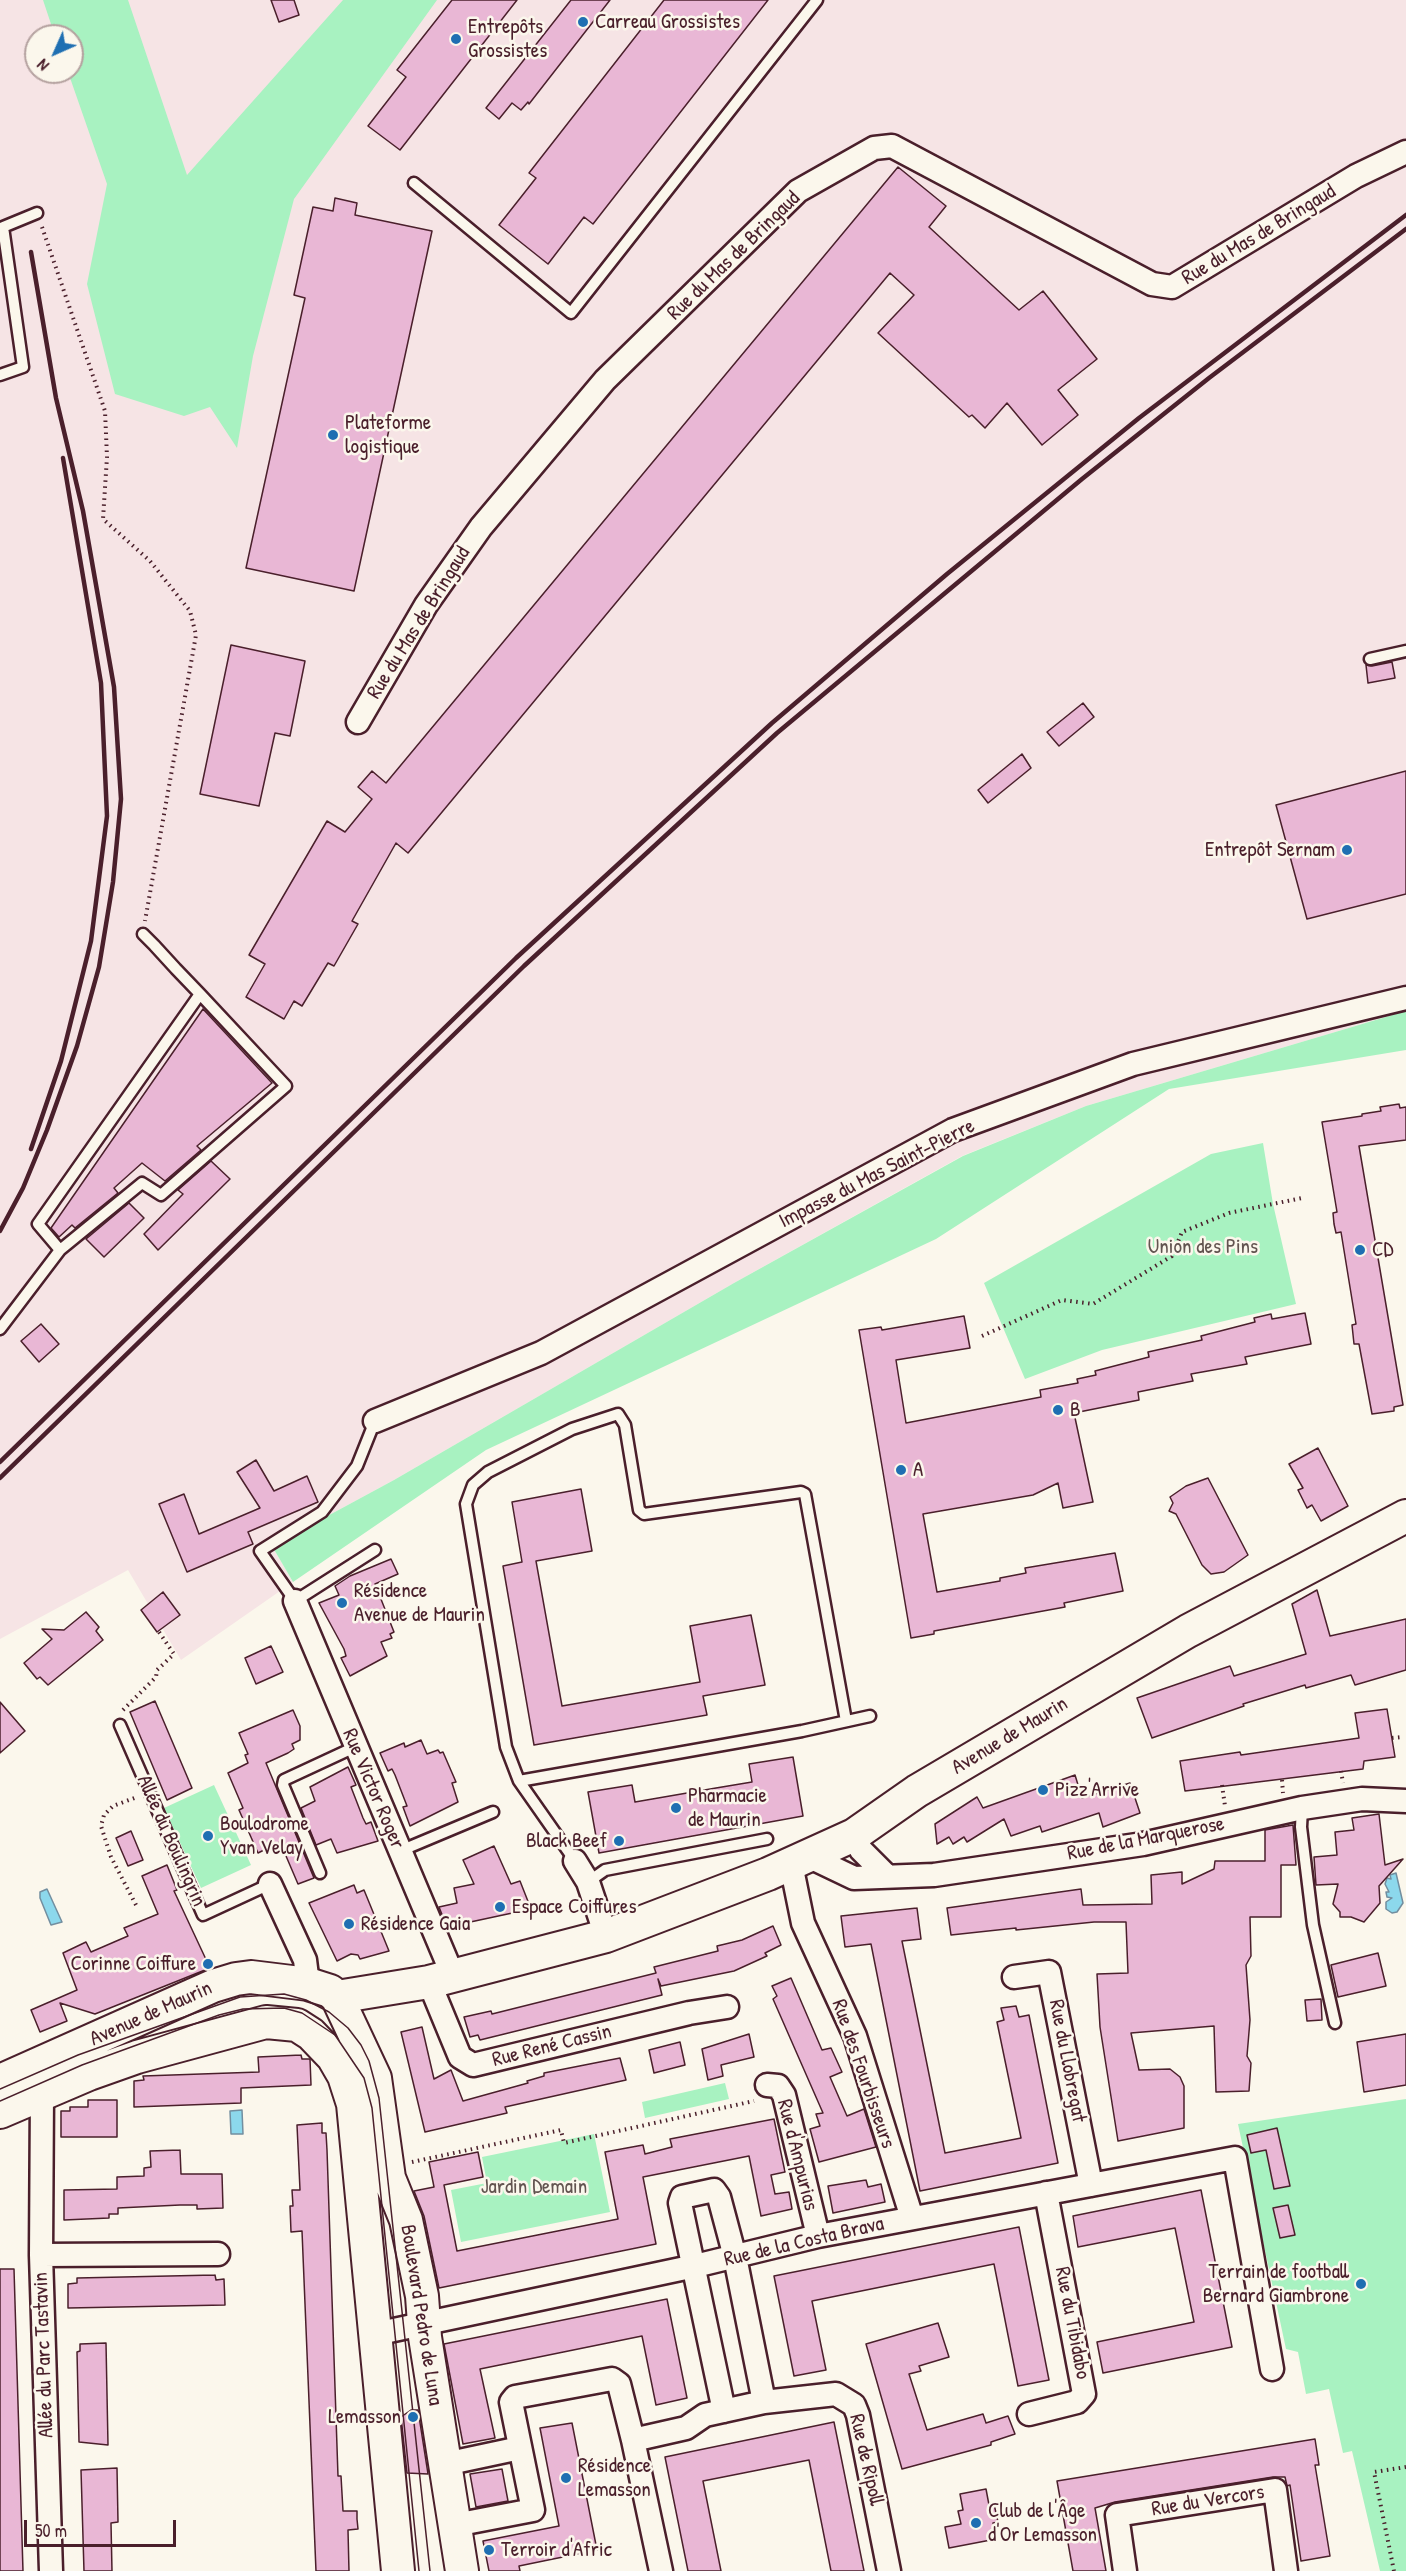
<!DOCTYPE html>
<meta charset="utf-8">
<style>
body{margin:0}
#map{position:relative;width:1406px;height:2571px;overflow:hidden;background:#fbf7ec;font-family:"Patrick Hand",sans-serif}
canvas{display:block}
.north{position:absolute;left:24px;top:24px;width:60px;height:60px;box-sizing:border-box;background:#fbf7ec;border:2px solid #b4a19f;border-radius:50%;rotate:225deg;font-size:16px;font-weight:700;line-height:24px;text-align:center;color:#4a1f2b}
.north::after{content:'';display:block;margin:auto;width:21px;height:27px;background:#1f6fb2;clip-path:polygon(50% 0,100% 100%,50% 72%,0 100%)}
.scale{position:absolute;left:24px;top:2520px;width:152px;height:27px;box-sizing:border-box;border:3px solid #4a1f2b;border-top:0;padding-left:8px;font-size:18px;line-height:21px;white-space:nowrap;color:#4a1f2b;-webkit-text-stroke:4px #fbf7ec;paint-order:stroke}
</style>
<div id="map">
<canvas width="1406" height="2571"></canvas>
<div class="north">N</div>
<div class="scale">50 m</div>
</div>
<script>
const ctx = document.querySelector('canvas').getContext('2d');
ctx.lineJoin = 'round';
function fillPath(path, color) { ctx.fillStyle = color; ctx.fill(path, 'evenodd'); }
const toPath = rows => new Path2D(rows.map(r => 'M' + r).join(''));
function strokePath(path, color, width, dash) { ctx.strokeStyle = color; ctx.lineWidth = width; ctx.lineCap = dash ? 'butt' : 'round'; ctx.setLineDash(dash || []); ctx.stroke(path); }
function label(font, color, halo, rows, align = 'center') {
  ctx.font = font + ' "Patrick Hand",sans-serif'; ctx.lineWidth = 5; ctx.setLineDash([]); ctx.textBaseline = 'middle'; ctx.strokeStyle = halo; ctx.fillStyle = color; for (const [text, x, y, turn = 0] of rows) {
    ctx.save(); ctx.translate(x, y); ctx.rotate((+turn || 0) * Math.PI / 180); ctx.textAlign = isNaN(turn) ? turn : align; if (halo) ctx.strokeText(text, 0, 0); ctx.fillText(text, 0, 0); ctx.restore();
  }
}
fillPath(toPath([
 [0,0,1406,0,1406,1011,1086,1106,962,1156,734,1283,394,1480,272,1546,293,1582,181,1660,128,1570,0,1639],
 [36,36,72,36,72,72,36,72]
]), '#f6e4e5');
fillPath(toPath([
 [43,0,128,0,187,175,343,0,437,0,294,199,253,356,237,448,210,407,184,416,115,394,87,284,107,184,68,72,72,72,72,36,55,36],
 [1406,1011,1406,1050,1169,1089,936,1239,486,1450,293,1582,272,1546,394,1480,734,1283,963,1156,1086,1106],
 [1263,1143,1273,1204,1296,1304,1102,1350,1025,1379,984,1283,1211,1154],
 [214,1785,251,1865,201,1888,164,1808],
 [725,2083,729,2099,645,2118,642,2102],
 [1406,2099,1406,2571,1380,2571,1352,2451,1343,2453,1329,2389,1306,2394,1298,2352,1286,2349,1238,2124],
 [594,2134,610,2212,461,2242,451,2190,487,2183,482,2157]
]), '#a8f2c1');
const water = toPath([
 [1396,1873,1403,1903,1397,1912,1392,1913,1386,1909,1386,1902,1392,1898,1387,1897,1386,1892,1389,1892,1385,1884,1387,1878,1391,1879,1390,1875,1396,1873],
 [47,1889,62,1922,51,1925,40,1898,40,1892,47,1889],
 [242,2110,243,2134,231,2134,230,2111,242,2110]
]);
fillPath(water, '#8cd8ec');
strokePath(water, '#728e9f', 1.5);
const building = toPath([
 [271,0,294,0,299,15,279,22,271,0],
 [452,0,517,0,400,150,368,126,406,77,397,70,452,0],
 [571,0,610,0,529,104,528,102,521,110,512,103,499,119,486,108,571,0],
 [664,0,768,0,593,224,584,217,548,264,499,225,536,178,529,173,664,0],
 [898,167,946,206,929,227,1019,310,1043,291,1097,359,1058,390,1078,415,1042,445,1007,403,985,428,972,415,969,417,878,333,914,295,890,273,408,853,396,843,352,921,358,924,334,966,328,963,302,1006,294,1001,284,1019,246,997,265,964,249,955,327,821,345,832,372,799,358,787,372,771,386,783,898,167],
 [335,198,357,203,355,215,432,231,354,591,246,568,305,298,294,295,313,207,333,211,335,198],
 [231,645,305,661,290,736,275,733,259,806,200,794,231,645],
 [1392,662,1395,678,1368,683,1366,665,1372,666,1392,662],
 [1083,703,1094,717,1059,746,1047,732,1083,703],
 [1022,754,1031,768,988,803,978,790,1022,754],
 [1406,771,1406,894,1307,919,1276,805,1406,771],
 [203,1009,272,1083,197,1146,201,1150,165,1181,142,1163,114,1188,118,1193,75,1228,72,1225,59,1237,51,1228,203,1009],
 [1399,1104,1400,1108,1406,1107,1406,1140,1359,1146,1403,1405,1394,1407,1394,1411,1372,1414,1359,1344,1354,1344,1352,1325,1356,1324,1341,1232,1336,1233,1334,1224,1333,1213,1337,1212,1322,1122,1362,1116,1362,1114,1381,1111,1380,1107,1399,1104],
 [211,1161,230,1179,158,1250,144,1234,183,1194,178,1190,211,1161],
 [129,1203,144,1218,104,1257,86,1239,129,1203],
 [1305,1313,1311,1344,1245,1357,1247,1364,1191,1374,1193,1381,1138,1392,1139,1400,1074,1413,1093,1502,1063,1508,1058,1483,1033,1495,923,1514,937,1592,1000,1581,1000,1578,1026,1573,1025,1568,1115,1553,1123,1591,1064,1603,1065,1607,934,1631,934,1634,911,1638,859,1330,881,1327,882,1330,964,1316,970,1348,896,1360,906,1423,1041,1397,1040,1390,1078,1383,1077,1379,1096,1375,1095,1371,1149,1357,1148,1352,1202,1340,1201,1336,1255,1322,1254,1318,1271,1314,1272,1319,1305,1313],
 [41,1324,59,1344,39,1362,21,1341,41,1324],
 [1318,1448,1348,1506,1321,1521,1312,1505,1307,1508,1298,1490,1303,1488,1289,1464,1318,1448],
 [256,1460,274,1491,307,1476,318,1502,248,1532,253,1544,187,1572,159,1504,184,1494,199,1534,260,1508,237,1472,256,1460],
 [1208,1478,1248,1555,1224,1572,1211,1574,1202,1565,1176,1514,1169,1511,1173,1503,1170,1497,1186,1486,1208,1478],
 [581,1489,592,1551,536,1561,562,1706,700,1682,690,1626,751,1615,765,1685,703,1696,707,1715,534,1745,503,1566,522,1562,512,1502,581,1489],
 [391,1559,398,1574,375,1584,394,1632,390,1634,392,1638,381,1642,387,1656,350,1676,341,1658,346,1656,344,1649,319,1603,339,1595,335,1586,350,1576,391,1559],
 [1317,1590,1330,1636,1406,1619,1406,1670,1355,1685,1351,1675,1306,1688,1305,1685,1243,1704,1244,1706,1152,1738,1137,1698,1230,1666,1234,1676,1306,1654,1292,1604,1317,1590],
 [163,1592,180,1615,157,1632,141,1610,163,1592],
 [86,1612,99,1627,96,1631,103,1640,48,1685,40,1677,37,1679,24,1663,52,1639,42,1629,64,1630,86,1612],
 [271,1646,283,1672,256,1684,245,1658,271,1646],
 [155,1701,192,1788,167,1800,130,1712,155,1701],
 [0,1702,25,1731,0,1753,0,1702],
 [1387,1709,1395,1757,1364,1761,1363,1769,1185,1791,1180,1761,1240,1752,1241,1755,1359,1738,1355,1713,1387,1709],
 [293,1710,300,1726,300,1740,292,1744,294,1749,288,1753,266,1763,314,1878,298,1884,280,1842,258,1853,239,1810,243,1808,228,1773,248,1763,245,1755,248,1754,239,1733,293,1710],
 [421,1740,427,1754,438,1750,440,1753,443,1752,456,1782,452,1783,458,1802,410,1826,403,1807,407,1806,395,1775,392,1769,388,1771,380,1753,404,1743,405,1747,421,1740],
 [793,1757,803,1816,599,1853,588,1792,632,1785,635,1802,716,1788,752,1782,749,1764,793,1757],
 [348,1767,356,1785,351,1787,363,1818,366,1824,371,1822,378,1841,337,1853,331,1839,316,1845,301,1808,315,1801,310,1787,348,1767],
 [1075,1775,1082,1798,1130,1783,1140,1813,1103,1827,1099,1813,1042,1832,1040,1826,1011,1836,1004,1819,967,1842,964,1837,953,1844,949,1837,937,1844,935,1824,977,1797,983,1808,1075,1775],
 [1379,1814,1385,1865,1403,1859,1379,1886,1380,1903,1364,1922,1351,1917,1340,1917,1340,1912,1333,1904,1338,1884,1316,1885,1314,1857,1337,1855,1335,1832,1354,1830,1352,1818,1379,1814],
 [1293,1825,1296,1865,1281,1865,1281,1917,1250,1917,1251,1956,1246,1965,1250,2020,1247,2056,1251,2063,1249,2091,1216,2092,1214,2026,1131,2033,1139,2070,1170,2069,1180,2077,1184,2086,1184,2128,1118,2141,1100,2027,1097,1974,1128,1973,1126,1922,1094,1922,1016,1930,1016,1928,951,1935,947,1908,1081,1889,1083,1905,1152,1904,1151,1875,1182,1872,1182,1884,1214,1869,1215,1861,1265,1861,1265,1830,1293,1825],
 [131,1831,143,1860,128,1866,116,1838,131,1831],
 [494,1846,511,1884,520,1881,531,1909,447,1927,439,1907,457,1903,454,1888,474,1884,463,1860,494,1846],
 [167,1865,177,1890,174,1891,210,1968,95,2014,60,2003,67,2021,40,2032,31,2010,77,1990,63,1953,86,1942,91,1952,128,1936,124,1928,158,1914,142,1876,167,1865],
 [354,1885,357,1893,364,1890,389,1951,360,1959,358,1955,351,1954,337,1961,309,1903,354,1885],
 [917,1908,921,1939,902,1941,945,2153,1021,2138,997,2022,1004,2020,1001,2008,1016,2006,1019,2017,1029,2015,1058,2163,920,2191,871,1944,845,1947,841,1916,917,1908],
 [773,1926,781,1945,765,1953,767,1956,734,1971,661,1986,658,1979,662,1995,480,2040,478,2035,470,2037,464,2017,491,2011,492,2014,656,1973,654,1967,718,1951,717,1946,742,1940,773,1926],
 [1378,1953,1386,1986,1338,1997,1331,1965,1378,1953],
 [791,1978,822,2050,831,2048,842,2072,830,2077,847,2116,864,2109,876,2147,819,2162,810,2129,820,2126,816,2114,823,2113,773,1999,777,1996,772,1986,791,1978],
 [1321,1999,1322,2020,1307,2021,1305,2000,1321,1999],
 [422,2027,434,2079,451,2070,463,2101,528,2083,527,2081,544,2076,544,2073,620,2058,626,2080,505,2107,507,2113,425,2132,401,2032,422,2027],
 [749,2034,754,2057,721,2065,723,2076,708,2080,702,2049,749,2034],
 [1406,2034,1406,2085,1364,2092,1357,2042,1406,2034],
 [680,2042,685,2065,654,2073,649,2050,680,2042],
 [301,2055,302,2059,310,2059,311,2085,241,2088,241,2103,134,2107,134,2081,144,2080,143,2076,259,2072,258,2057,301,2055],
 [88,2100,117,2100,117,2137,61,2137,61,2111,70,2111,70,2107,88,2107,88,2100],
 [774,2119,785,2172,771,2175,775,2194,789,2192,792,2209,761,2216,749,2156,643,2177,656,2244,439,2288,424,2216,414,2191,434,2187,429,2162,478,2152,483,2177,444,2185,457,2251,618,2219,605,2152,643,2145,645,2154,672,2147,670,2139,774,2119],
 [322,2123,322,2133,326,2133,327,2150,338,2476,341,2476,343,2511,357,2511,357,2519,358,2529,348,2530,349,2571,316,2571,302,2231,291,2232,290,2206,293,2206,292,2190,300,2190,297,2125,322,2123],
 [1277,2128,1290,2186,1274,2189,1266,2150,1251,2153,1247,2135,1277,2128],
 [180,2150,181,2174,222,2174,223,2208,197,2209,197,2205,180,2205,118,2208,118,2214,109,2214,109,2218,64,2220,64,2190,117,2189,117,2177,144,2176,144,2168,151,2167,150,2151,180,2150],
 [866,2180,868,2187,881,2184,885,2202,833,2213,828,2186,866,2180],
 [1201,2190,1232,2347,1103,2373,1097,2342,1194,2322,1175,2228,1078,2247,1073,2216,1201,2190],
 [1288,2205,1295,2235,1280,2238,1273,2208,1288,2205],
 [1019,2227,1049,2380,1018,2386,994,2264,812,2301,826,2370,794,2376,774,2276,1019,2227],
 [0,2269,14,2269,23,2571,0,2571,0,2269],
 [215,2275,216,2280,224,2279,225,2305,68,2308,68,2284,77,2283,77,2278,215,2275],
 [667,2299,687,2398,656,2405,642,2336,480,2369,495,2438,463,2444,444,2344,667,2299],
 [938,2323,949,2357,919,2366,921,2371,909,2374,927,2430,983,2414,986,2423,1008,2416,1015,2434,991,2442,991,2445,902,2469,866,2344,938,2323],
 [106,2343,108,2445,79,2442,77,2352,80,2351,80,2344,106,2343],
 [411,2410,418,2410,428,2474,407,2473,401,2417,411,2410],
 [834,2422,864,2571,831,2571,809,2460,703,2481,721,2571,688,2571,665,2457,834,2422],
 [572,2423,597,2550,519,2566,520,2571,489,2571,483,2541,559,2526,540,2428,572,2423],
 [1315,2439,1319,2465,1315,2465,1330,2556,1301,2561,1290,2485,1287,2486,1285,2477,1273,2477,1115,2502,1095,2508,1106,2571,1073,2571,1057,2481,1315,2439],
 [117,2468,118,2522,111,2523,112,2571,84,2571,81,2470,117,2468],
 [502,2469,508,2501,476,2507,470,2474,502,2469],
 [986,2489,989,2505,994,2504,998,2522,993,2523,996,2539,949,2548,945,2527,961,2524,958,2511,963,2510,960,2494,986,2489]
]);
fillPath(building, '#e9b7d5');
strokePath(building, '#4a1f2b', 1.5);
const lane = toPath([
 [414,183,571,313,817,0],
 [0,375,23,367,3,227,37,213],
 [1370,659,1406,651],
 [143,934,154,945,176,969,200,994,286,1086,161,1195,142,1183,60,1250,38,1224,200,994],
 [0,1329,60,1250],
 [375,1550,295,1601,260,1551,322,1512,357,1466,375,1421],
 [120,1725,203,1915,270,1884],
 [519,1781,802,1731,870,1716],
 [1302,1808,1301,1827,1313,1925,1335,2023],
 [400,1851,493,1812],
 [575,1861,519,1781,506,1747,466,1504,473,1485,488,1472,572,1429,618,1414,625,1425,639,1510,644,1514,801,1492,805,1494,846,1721],
 [320,1873,283,1785,284,1780,355,1747],
 [588,1882,605,1870,767,1839]
]);
const street = toPath([
 [358,722,426,605,481,527,605,380,798,191,874,148,892,146,1152,284,1172,287,1356,176,1406,152],
 [375,1421,541,1353,953,1130,1133,1064,1406,998],
 [295,1601,453,1976],
 [854,1835,861,1850,886,1875],
 [808,1856,854,1878,934,1875,1143,1844,1302,1808,1362,1799,1406,1801],
 [575,1861,588,1882,606,1936],
 [791,1864,803,1923,855,2036,912,2218],
 [270,1884,305,1960,308,1984],
 [1014,1977,1049,1972,1091,2185],
 [429,1982,460,2057,473,2065,689,2013,727,2007],
 [767,2085,778,2086,784,2095,818,2236],
 [42,2093,41,2255,51,2571],
 [41,2255,218,2254],
 [375,2334,695,2266,818,2236,1235,2158,1272,2369],
 [724,2411,680,2203,682,2197,714,2190,719,2197,735,2257,764,2402],
 [1029,2414,1077,2402,1084,2394,1046,2193],
 [445,2464,520,2448],
 [455,2525,533,2510,511,2402,515,2397,612,2379,619,2384,633,2440],
 [661,2571,633,2440,686,2428,705,2415,764,2402,836,2394,854,2405,858,2415,889,2571],
 [1125,2571,1117,2515,1275,2490,1286,2571]
]);
const secondary = toPath([
 [337,1997,375,2078,389,2178,406,2220,422,2296,425,2337,462,2571],
 [0,2081,213,1986,236,1979,251,1977,308,1984,330,1991,337,1997,429,1982,606,1936,768,1874,854,1835,917,1791,1188,1631,1406,1516],
 [0,2112,89,2074,137,2057,266,2022,297,2025,311,2034,333,2057,344,2076,353,2104,398,2571]
]);
strokePath(lane, '#4a1f2b', 15);
strokePath(street, '#4a1f2b', 27);
strokePath(secondary, '#4a1f2b', 36);
strokePath(toPath([
 [42,227,105,411,107,457,103,519,150,561,190,611,196,635,145,921],
 [982,1336,1062,1300,1093,1304,1172,1256,1182,1232,1229,1213,1302,1198],
 [123,1710,156,1677,157,1670,174,1654,159,1632],
 [1392,1738,1402,1737],
 [1341,1771,1343,1783],
 [1282,1780,1283,1793],
 [1222,1785,1225,1806],
 [136,1905,111,1857,101,1826,104,1815,113,1806,137,1797],
 [412,2162,561,2130,564,2143,754,2101],
 [1394,2571,1374,2472,1406,2467]
]), '#4a1f2b', 4, [1.5, 4.5]);
strokePath(lane, '#fbf7ec', 10);
strokePath(street, '#fbf7ec', 22);
strokePath(secondary, '#fbf7ec', 32);
strokePath(toPath([
 [0,2089,78,2055,240,1997,284,1994,306,2000,329,2012,348,2028,361,2045,369,2061,379,2098,430,2571],
 [0,2101,82,2065,219,2015,243,2009,284,2008,302,2013,335,2035,364,2078,372,2108,419,2571]
]), '#4a1f2b', 1.5);
strokePath(toPath([
 [31,1149,61,1061,91,941,107,816,101,683,63,458],
 [0,1231,23,1188,47,1130,77,1046,99,967,113,882,121,799,114,687,83,511,56,398,31,252],
 [0,1462,516,958,772,723,947,574,1139,418,1406,215],
 [0,1478,524,966,777,733,1082,479,1209,378,1406,229]
]), '#4a1f2b', 4.5);
for (const [x, y, r, color] of [
 [583,22,6,"#1f6fb2"],
 [456,39,6,"#1f6fb2"],
 [333,435,6,"#1f6fb2"],
 [1347,850,6,"#1f6fb2"],
 [1360,1250,6,"#1f6fb2"],
 [1058,1410,6,"#1f6fb2"],
 [901,1470,6,"#1f6fb2"],
 [342,1603,6,"#1f6fb2"],
 [1043,1790,6,"#1f6fb2"],
 [676,1808,6,"#1f6fb2"],
 [208,1836,6,"#1f6fb2"],
 [619,1841,6,"#1f6fb2"],
 [500,1907,6,"#1f6fb2"],
 [349,1924,6,"#1f6fb2"],
 [208,1964,6,"#1f6fb2"],
 [1361,2284,6,"#1f6fb2"],
 [413,2417,6,"#1f6fb2"],
 [566,2478,6,"#1f6fb2"],
 [976,2523,6,"#1f6fb2"],
 [489,2550,6,"#1f6fb2"]
]) { const dot = new Path2D(); dot.arc(x, y, r, 0, 2 * Math.PI); ctx.fillStyle = color; ctx.fill(dot); strokePath(dot, '#fbf7ec', 2); }
label('21px', '#4a1f2b', '#fbf7ec', [
 ["Carreau Grossistes",595,22],
 ["Entrepôts",468,27],
 ["Grossistes",468,51],
 ["Plateforme",345,423],
 ["logistique",345,447],
 ["Entrepôt Sernam",1335,850,"right"],
 ["CD",1372,1250],
 ["B",1070,1410],
 ["A",913,1470],
 ["Résidence",354,1591],
 ["Avenue de Maurin",354,1615],
 ["Pizz'Arrive",1055,1790],
 ["Pharmacie",688,1796],
 ["de Maurin",688,1820],
 ["Boulodrome",220,1824],
 ["Yvan Velay",220,1848],
 ["Black Beef",607,1841,"right"],
 ["Espace Coiffures",512,1907],
 ["Résidence Gaia",361,1924],
 ["Corinne Coiffure",196,1964,"right"],
 ["Terrain de football",1349,2272,"right"],
 ["Bernard Giambrone",1349,2296,"right"],
 ["Lemasson",401,2417,"right"],
 ["Résidence",578,2466],
 ["Lemasson",578,2490],
 ["Club de l'Âge",988,2511],
 ["d'Or Lemasson",988,2535],
 ["Terroir d'Afric",501,2550]
], 'left');
label('21px', '#4a1f2b', '#fbf7ec', [
 ["Rue du Mas de Bringaud",1259,235,-31],
 ["Rue du Mas de Bringaud",734,256,-44],
 ["Rue du Mas de Bringaud",419,623,-58],
 ["Impasse du Mas Saint-Pierre",877,1174,-27],
 ["Avenue de Maurin",1010,1736,-31],
 ["Rue Victor Roger",373,1789,67],
 ["Rue de la Marquerose",1146,1839,-11],
 ["Allée du Boulingrin",171,1841,66],
 ["Avenue de Maurin",151,2014,-24],
 ["Rue René Cassin",552,2046,-14],
 ["Rue du Llobregat",1067,2061,79],
 ["Rue des Fourbisseurs",863,2074,71],
 ["Rue d'Ampurias",797,2155,76],
 ["Rue de la Costa Brava",804,2242,-13],
 ["Boulevard Pedro de Luna",421,2315,81],
 ["Rue du Tibidabo",1072,2323,79],
 ["Allée du Parc Tastavin",44,2355,-92],
 ["Rue de Ripoll",866,2460,77],
 ["Rue du Vercors",1208,2501,-9]
]);
label('21px', '#625450', '#fbf7ec', [
 ["Union des Pins",1203,1247],
 ["Jardin Demain",534,2187]
]);
</script>
